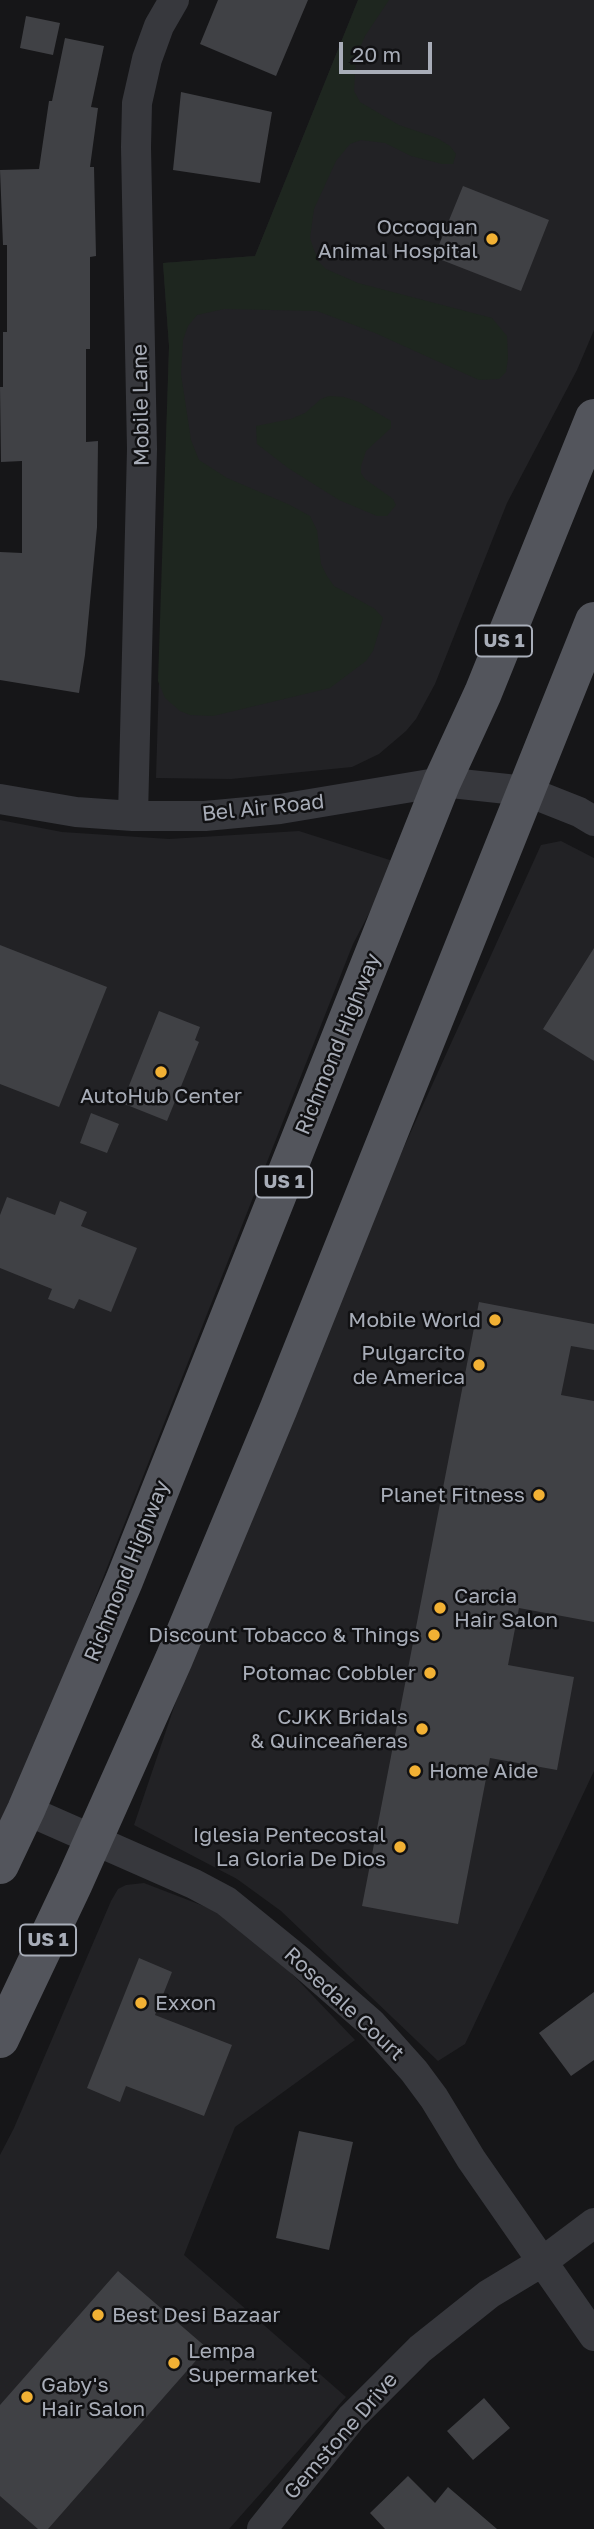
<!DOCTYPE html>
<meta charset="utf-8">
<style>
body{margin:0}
#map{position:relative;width:594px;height:2529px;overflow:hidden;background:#161618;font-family:"Golos Text",sans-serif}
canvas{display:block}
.scale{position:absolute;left:339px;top:42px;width:93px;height:32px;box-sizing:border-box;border:4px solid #a8adb8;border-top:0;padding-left:9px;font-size:21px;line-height:24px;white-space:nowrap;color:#a8adb8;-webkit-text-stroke:5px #111113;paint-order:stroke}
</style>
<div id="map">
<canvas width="594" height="2529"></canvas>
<div class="scale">20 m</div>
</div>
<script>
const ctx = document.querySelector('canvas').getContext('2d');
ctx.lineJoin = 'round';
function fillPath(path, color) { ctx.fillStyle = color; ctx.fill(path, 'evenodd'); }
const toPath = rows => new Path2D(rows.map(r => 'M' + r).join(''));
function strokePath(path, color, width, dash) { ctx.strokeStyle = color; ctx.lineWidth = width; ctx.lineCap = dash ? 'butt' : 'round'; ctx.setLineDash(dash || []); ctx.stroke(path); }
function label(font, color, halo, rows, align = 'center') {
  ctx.font = font + ' "Golos Text",sans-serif'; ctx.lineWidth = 5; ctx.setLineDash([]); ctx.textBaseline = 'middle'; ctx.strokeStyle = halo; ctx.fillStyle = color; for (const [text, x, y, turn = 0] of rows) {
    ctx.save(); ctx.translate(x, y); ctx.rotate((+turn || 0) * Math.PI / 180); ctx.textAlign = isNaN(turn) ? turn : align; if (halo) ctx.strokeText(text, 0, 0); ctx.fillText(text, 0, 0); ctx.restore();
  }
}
fillPath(toPath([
 [358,0,594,0,594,330,577,370,507,503,435,684,416,719,406,731,379,754,352,767,231,779,156,778,169,346,163,263,255,256],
 [0,820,62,832,169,839,299,831,396,862,353,944,0,1839],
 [561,841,594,858,594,1771,465,2044,438,2061,281,1911,237,1879,134,1825,246,1495,541,845],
 [144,1883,227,1915,275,1956,355,2040,235,2127,184,2255,346,2397,229,2529,0,2529,0,2155,14,2128,111,1901,118,1889,126,1885]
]), '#222225');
fillPath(toPath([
 [358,0,389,0,365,36,356,57,354,91,360,102,399,125,437,138,450,146,456,154,453,164,442,164,411,156,385,143,361,140,350,144,336,161,314,209,310,238,314,250,319,262,326,269,358,283,492,318,507,336,508,358,506,372,499,379,479,380,375,333,317,311,224,309,197,315,188,326,183,340,181,374,191,440,199,460,227,478,290,505,310,516,317,530,321,564,327,576,334,586,375,609,383,618,373,651,366,661,330,688,213,716,190,715,180,711,165,698,158,681,169,346,163,263,255,256],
 [329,396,344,397,359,402,391,421,391,428,366,451,361,466,361,473,365,479,393,499,396,505,387,516,377,516,339,500,288,468,257,444,256,426,291,419,305,413,321,399]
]), '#1e261f');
fillPath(toPath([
 [218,0,308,0,276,76,200,44],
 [26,16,60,23,53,55,20,48],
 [65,38,104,46,91,107,98,108,90,167,94,167,96,256,90,257,90,349,86,349,86,442,98,441,97,527,85,655,79,693,0,680,0,552,22,553,22,461,1,462,0,387,3,387,3,332,7,332,7,245,3,245,0,170,39,169,49,101,52,101],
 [181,92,272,112,260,183,173,170],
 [463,186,549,220,521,291,434,257],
 [0,945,107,987,59,1107,0,1084],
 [594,948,594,1061,543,1029],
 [159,1011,200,1027,195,1040,199,1042,167,1121,122,1103],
 [91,1113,119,1124,107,1153,80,1143],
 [7,1197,55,1215,60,1201,87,1212,81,1226,137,1248,111,1312,79,1299,74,1309,48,1299,52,1289,0,1268,0,1215],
 [479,1302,594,1324,594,1350,571,1346,561,1395,594,1401,594,1622,519,1608,508,1665,574,1677,557,1770,490,1758,458,1924,362,1906],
 [139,1958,172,1972,155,2015,232,2045,204,2116,126,2086,120,2102,87,2088],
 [594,1992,594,2060,571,2076,539,2033],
 [299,2131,353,2142,329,2250,276,2238],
 [118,2271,207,2348,48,2529,38,2529,0,2496,0,2405],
 [484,2398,510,2428,473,2460,447,2431],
 [408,2476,435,2503,448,2487,497,2529,385,2529,370,2513]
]), '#404145');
strokePath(toPath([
 [0,799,76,812,133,816,205,816,280,809,442,782,526,791,579,812,594,821],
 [133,816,142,449,136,147,137,103,147,59,159,26,174,0],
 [26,1810,194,1884,226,1901,301,1962,371,2023,414,2071,434,2098,471,2159,594,2336],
 [262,2529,352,2417,420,2349,489,2294,542,2262,594,2223]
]), '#37383d', 30);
strokePath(toPath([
 [0,1865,26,1810,124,1581,442,782,483,693,594,418],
 [0,2039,74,1883,174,1659,278,1410,594,621]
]), '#53555c', 38);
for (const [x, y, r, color] of [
 [492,239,7,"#f2b134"],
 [161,1072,7,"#f2b134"],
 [495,1320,7,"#f2b134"],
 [479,1365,7,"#f2b134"],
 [539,1495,7,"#f2b134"],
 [440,1608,7,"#f2b134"],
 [434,1635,7,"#f2b134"],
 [430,1673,7,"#f2b134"],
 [422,1729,7,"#f2b134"],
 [415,1771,7,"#f2b134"],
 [400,1847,7,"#f2b134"],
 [141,2003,7,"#f2b134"],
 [98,2315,7,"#f2b134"],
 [174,2363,7,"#f2b134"],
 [27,2397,7,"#f2b134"]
]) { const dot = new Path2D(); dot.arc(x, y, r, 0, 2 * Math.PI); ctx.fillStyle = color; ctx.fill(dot); strokePath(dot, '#111113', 2.5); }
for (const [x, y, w] of [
 [504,641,56],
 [284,1182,56],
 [48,1940,56]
]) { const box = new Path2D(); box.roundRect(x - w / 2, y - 15.5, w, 31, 5); ctx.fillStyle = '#111113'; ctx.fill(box); strokePath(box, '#a8adb8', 2); }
label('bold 19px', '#a8adb8', null, [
 ["US 1",504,641],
 ["US 1",284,1182],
 ["US 1",48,1940]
]);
label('21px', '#a8adb8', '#111113', [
 ["Occoquan",478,227],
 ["Animal Hospital",478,251],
 ["AutoHub Center",161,1096,"center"],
 ["Mobile World",481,1320],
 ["Pulgarcito",465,1353],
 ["de America",465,1377],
 ["Planet Fitness",525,1495],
 ["Carcia",454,1596,"left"],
 ["Hair Salon",454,1620,"left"],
 ["Discount Tobacco & Things",420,1635],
 ["Potomac Cobbler",416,1673],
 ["CJKK Bridals",408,1717],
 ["& Quinceañeras",408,1741],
 ["Home Aide",429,1771,"left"],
 ["Iglesia Pentecostal",386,1835],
 ["La Gloria De Dios",386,1859],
 ["Exxon",155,2003,"left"],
 ["Best Desi Bazaar",112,2315,"left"],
 ["Lempa",188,2351,"left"],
 ["Supermarket",188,2375,"left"],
 ["Gaby's",41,2385,"left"],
 ["Hair Salon",41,2409,"left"]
], 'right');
label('21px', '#a8adb8', '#111113', [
 ["Mobile Lane",141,405,-91],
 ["Bel Air Road",263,808,-6],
 ["Richmond Highway",338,1044,-68],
 ["Richmond Highway",127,1571,-68],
 ["Rosedale Court",344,2004,43],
 ["Gemstone Drive",341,2436,-49]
]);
</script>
